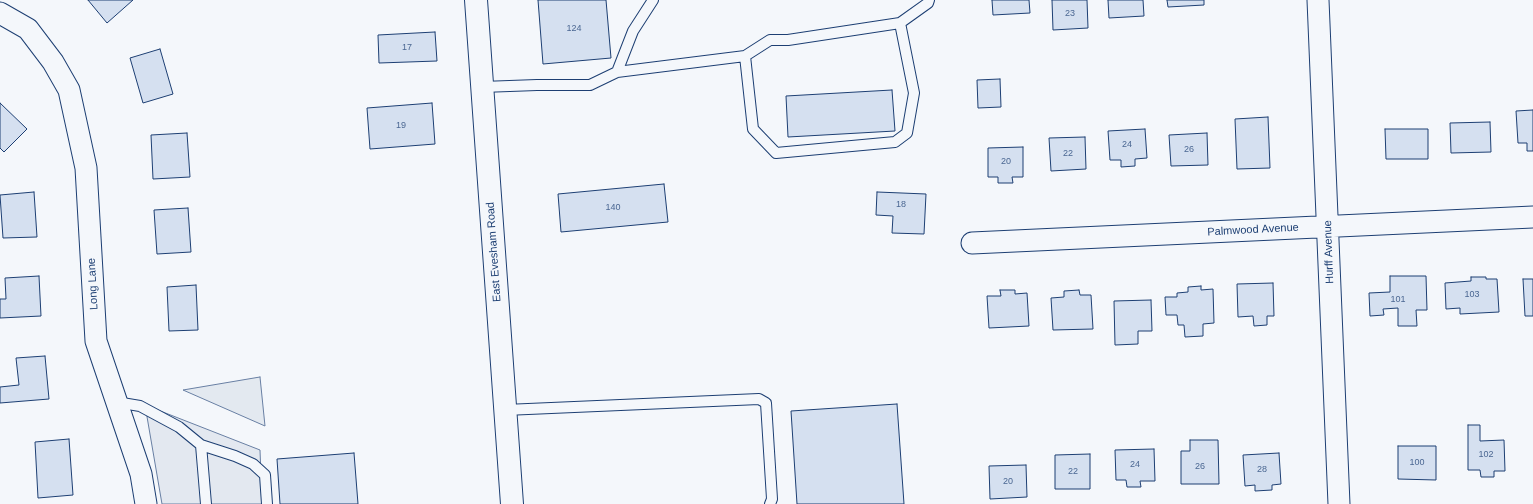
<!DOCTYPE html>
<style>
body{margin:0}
canvas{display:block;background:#f4f7fb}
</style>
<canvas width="1533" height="504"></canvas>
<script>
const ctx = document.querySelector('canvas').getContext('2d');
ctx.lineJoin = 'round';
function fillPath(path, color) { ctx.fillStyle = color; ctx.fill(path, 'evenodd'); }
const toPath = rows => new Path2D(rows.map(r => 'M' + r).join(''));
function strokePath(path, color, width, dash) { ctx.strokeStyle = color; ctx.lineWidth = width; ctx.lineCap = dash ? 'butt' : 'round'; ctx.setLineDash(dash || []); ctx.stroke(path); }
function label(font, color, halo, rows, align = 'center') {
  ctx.font = font + ' Arial,sans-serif'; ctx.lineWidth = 3; ctx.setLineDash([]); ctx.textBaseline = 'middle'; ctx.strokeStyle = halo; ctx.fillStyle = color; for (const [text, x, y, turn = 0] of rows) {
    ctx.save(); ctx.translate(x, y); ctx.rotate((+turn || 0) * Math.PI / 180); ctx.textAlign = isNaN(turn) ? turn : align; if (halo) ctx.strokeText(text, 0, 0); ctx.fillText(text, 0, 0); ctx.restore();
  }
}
const green = toPath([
 [260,377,265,426,183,390,260,377]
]);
fillPath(green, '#e3e9f0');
strokePath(green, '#687fa3', 1);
const parking = toPath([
 [145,405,260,450,262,504,162,504,145,405]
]);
fillPath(parking, '#e3e8f0');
strokePath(parking, '#687fa3', 1);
const building = toPath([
 [88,0,133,0,107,23,88,0],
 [538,0,606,0,611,58,543,64,538,0],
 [992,0,1029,0,1030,13,993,15,992,0],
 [1052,0,1087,0,1088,28,1053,30,1052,0],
 [1108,0,1143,0,1144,16,1109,18,1108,0],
 [1167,0,1204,0,1204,5,1168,7,1167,0],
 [435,32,437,61,379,63,378,35,435,32],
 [160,49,173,94,143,103,130,58,160,49],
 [1000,79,1001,107,978,108,977,80,1000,79],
 [892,90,895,131,788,137,786,96,892,90],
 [0,103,27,129,4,152,0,148,0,103],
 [432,103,435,144,370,149,367,108,432,103],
 [1533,110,1533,151,1527,151,1527,143,1518,143,1516,111,1533,110],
 [1268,117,1270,168,1237,169,1235,119,1268,117],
 [1490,122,1491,152,1451,153,1450,123,1490,122],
 [1145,129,1147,158,1135,159,1135,166,1121,167,1121,160,1110,160,1108,131,1145,129],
 [1385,129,1428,129,1428,159,1386,159,1385,129],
 [187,133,190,177,153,179,151,135,187,133],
 [1207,133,1208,165,1171,166,1169,135,1207,133],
 [1085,137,1086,169,1051,171,1049,138,1085,137],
 [1023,147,1023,177,1012,177,1013,183,998,183,998,177,988,177,988,148,1023,147],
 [664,184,668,222,561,232,558,194,664,184],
 [34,192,37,237,3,238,0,195,34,192],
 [877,192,926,194,924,234,892,233,893,216,876,215,877,192],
 [188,208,191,252,157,254,154,210,188,208],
 [39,276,41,316,0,318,0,299,6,299,5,278,39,276],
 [1390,276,1426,276,1427,310,1416,310,1417,326,1398,326,1398,308,1383,309,1384,315,1370,316,1369,293,1390,292,1390,276],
 [1471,277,1486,277,1486,279,1497,279,1499,312,1460,314,1460,308,1446,309,1445,283,1471,281,1471,277],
 [1523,279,1533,279,1533,316,1525,316,1523,279],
 [1273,283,1274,316,1267,316,1267,325,1254,326,1253,316,1238,317,1237,284,1273,283],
 [196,285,198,330,169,331,167,287,196,285],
 [1201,286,1201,290,1213,289,1214,323,1203,324,1203,336,1185,337,1184,325,1178,325,1177,315,1166,315,1165,297,1177,297,1177,293,1188,292,1188,287,1201,286],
 [1000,290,1015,290,1015,294,1027,293,1029,326,989,328,987,296,1001,296,1000,290],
 [1079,290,1080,295,1091,295,1093,329,1053,330,1051,298,1064,297,1064,291,1079,290],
 [1151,300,1152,331,1138,331,1138,344,1115,345,1114,301,1151,300],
 [45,356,49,399,0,403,0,387,19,385,16,358,45,356],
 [897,404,904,504,797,504,791,411,897,404],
 [1468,425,1480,425,1480,441,1504,440,1505,471,1494,471,1494,477,1481,477,1480,470,1468,470,1468,425],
 [69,439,73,495,38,498,35,442,69,439],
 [1190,440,1218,440,1219,484,1181,484,1181,451,1190,451,1190,440],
 [1398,446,1436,446,1436,480,1398,479,1398,446],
 [1154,449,1155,481,1140,481,1141,487,1127,487,1126,480,1116,480,1115,450,1154,449],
 [354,453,358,504,280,504,277,459,354,453],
 [1279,453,1281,484,1272,485,1272,490,1255,491,1255,485,1245,486,1243,455,1279,453],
 [1090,454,1090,489,1055,489,1055,455,1090,454],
 [1026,465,1027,497,990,499,989,466,1026,465]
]);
fillPath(building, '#d5e0f0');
strokePath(building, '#1d3f73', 1);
const lane = toPath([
 [900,23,914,93,907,133,895,142,776,153,753,129,745,56,770,40,788,40,900,23,928,3,929,0],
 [617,72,745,56],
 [482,87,537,85,590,85,617,72,633,31,653,0],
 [116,402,140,406,179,427,201,445,206,504],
 [505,410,759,399,766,403,772,499,770,504],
 [201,445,235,456,253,464,265,475,267,504]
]);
const street = toPath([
 [1318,0,1339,504],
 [0,13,28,29,53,62,69,90,86,168,96,341,141,474,146,504],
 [972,243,1533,217]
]);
const primary = toPath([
 [476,0,512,504]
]);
strokePath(lane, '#1d3f73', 12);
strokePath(street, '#1d3f73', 23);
strokePath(primary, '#1d3f73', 24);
strokePath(lane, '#f4f7fb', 10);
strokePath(street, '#f4f7fb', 21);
strokePath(primary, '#f4f7fb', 22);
label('9px', '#4b6792', null, [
 ["23",1070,14],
 ["124",574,29],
 ["17",407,48],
 ["19",401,126],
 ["24",1127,145],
 ["26",1189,150],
 ["22",1068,154],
 ["20",1006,162],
 ["18",901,205],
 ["140",613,208],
 ["103",1472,295],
 ["101",1398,300],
 ["102",1486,455],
 ["100",1417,463],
 ["24",1135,465],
 ["26",1200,467],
 ["28",1262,470],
 ["22",1073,472],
 ["20",1008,482]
]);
label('11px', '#1d3f73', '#f4f7fb', [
 ["Palmwood Avenue",1253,230,-3],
 ["East Evesham Road",494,252,-94],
 ["Hurff Avenue",1329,252,-92],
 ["Long Lane",93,284,-93]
]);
</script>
